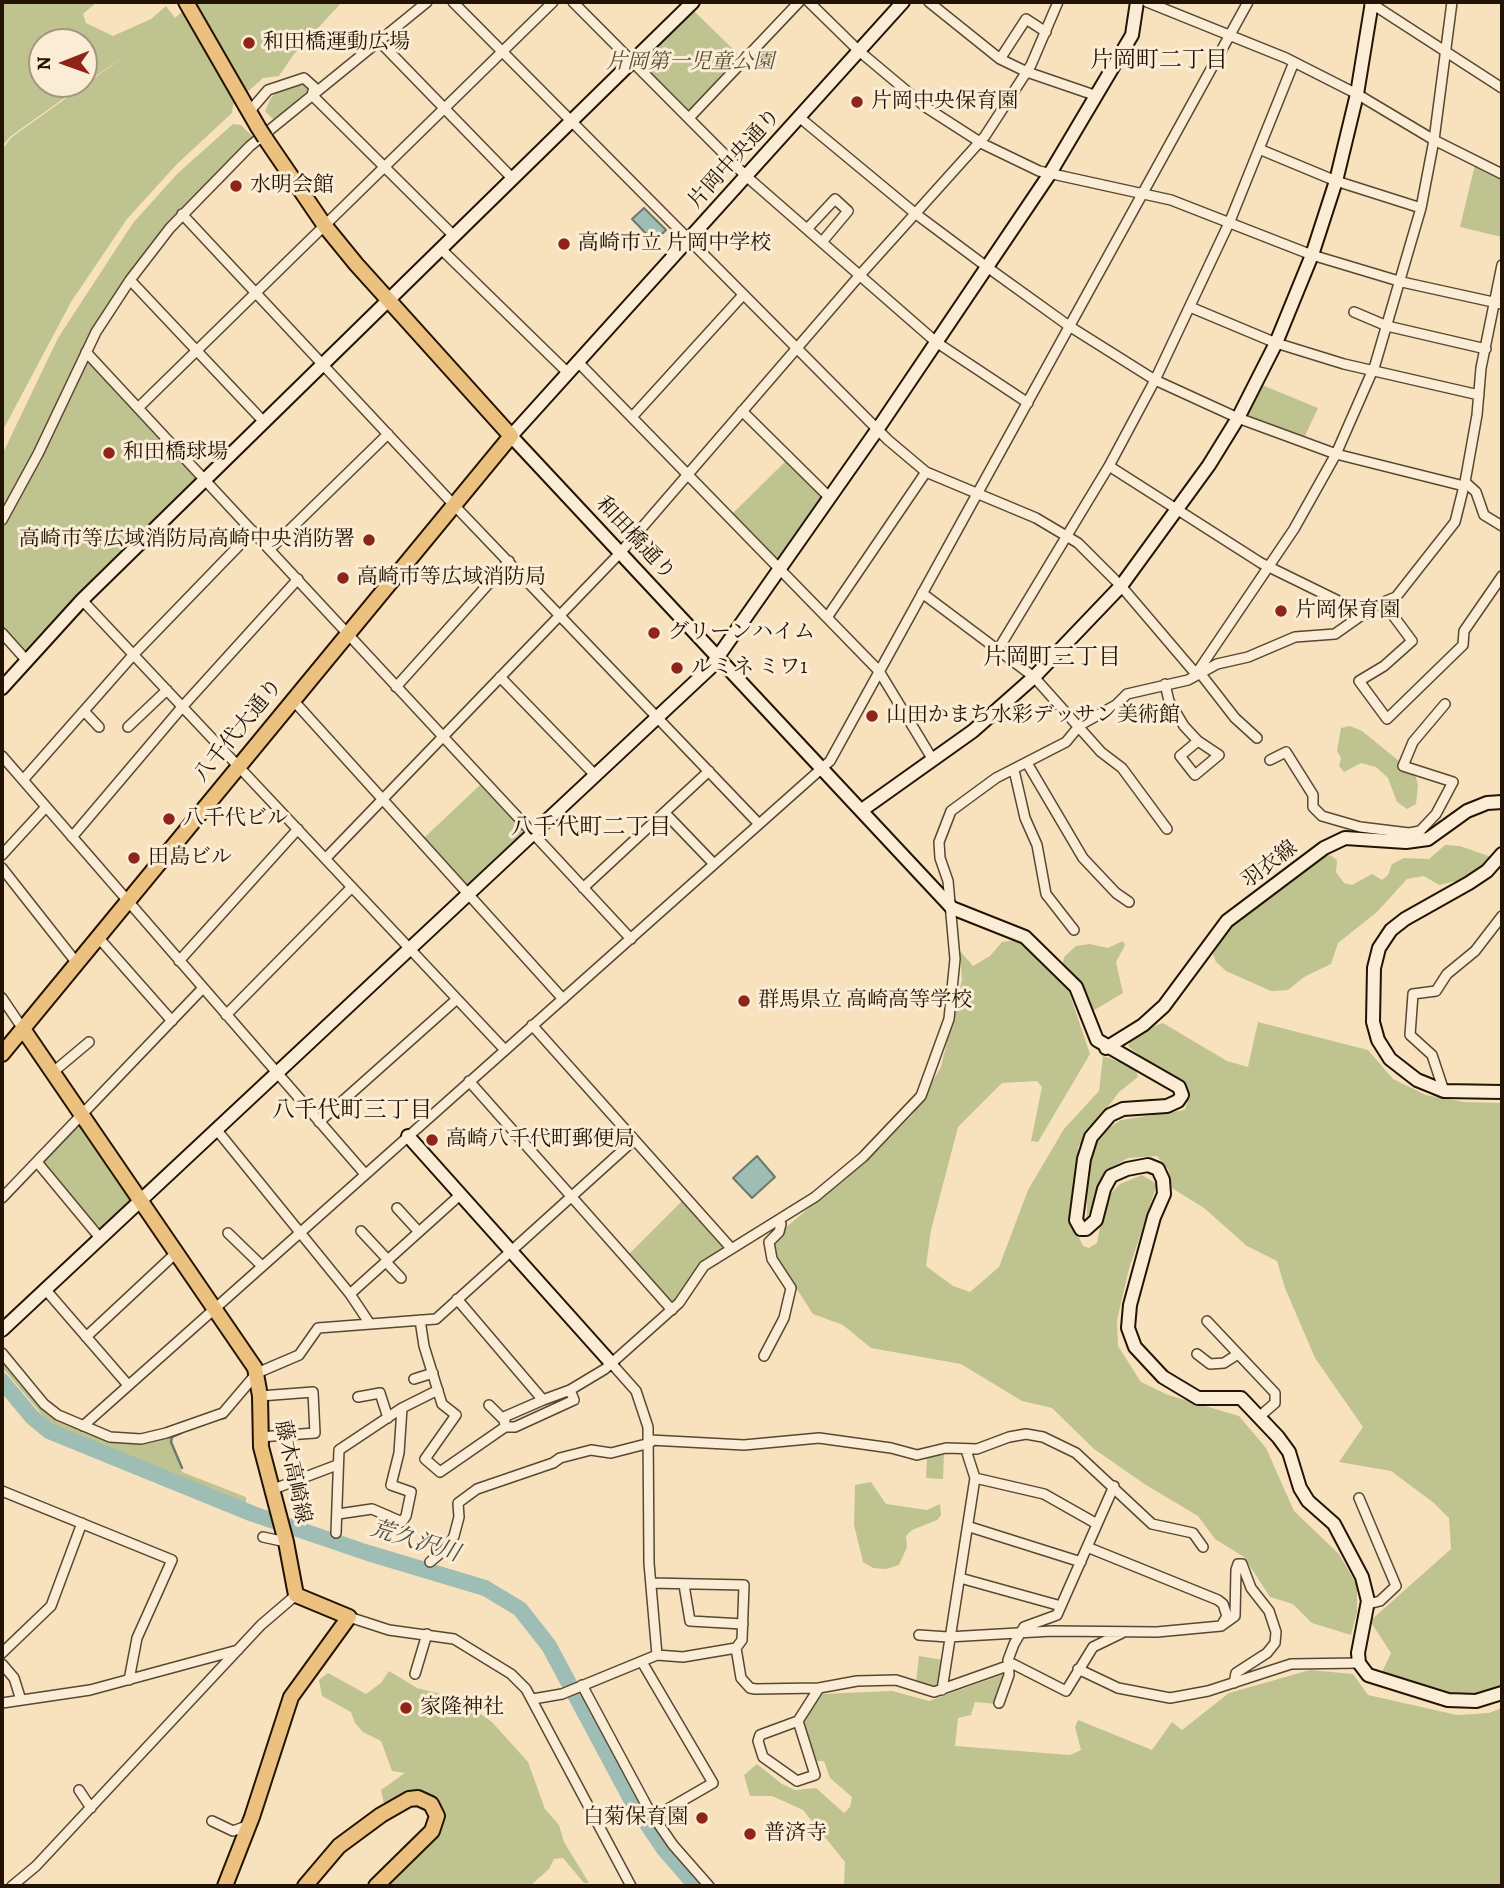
<!DOCTYPE html>
<meta charset="utf-8">
<style>
body{margin:0}
#map{position:relative;width:1504px;height:1888px;overflow:hidden;background:#f8e2be;font-family:Alegreya,serif}
canvas{display:block}
.frame{position:absolute;inset:0;border:4px solid #231304;pointer-events:none}
.north{position:absolute;left:28px;top:28px;width:70px;height:70px;box-sizing:border-box;background:#faecd5;border:2px solid #a49581;border-radius:50%;rotate:269deg;font-size:19px;font-weight:700;line-height:28px;text-align:center;color:#231304}
.north::after{content:'';display:block;margin:auto;width:24px;height:32px;background:#8f2418;clip-path:polygon(50% 0,100% 100%,50% 72%,0 100%)}
</style>
<div id="map">
<canvas width="1504" height="1888"></canvas>
<div class="frame"></div>
<div class="north">N</div>
</div>
<script>
const ctx = document.querySelector('canvas').getContext('2d');
ctx.lineJoin = 'round';
function fillPath(path, color) { ctx.fillStyle = color; ctx.fill(path, 'evenodd'); }
const toPath = rows => new Path2D(rows.map(r => 'M' + r).join(''));
function strokePath(path, color, width, dash) { ctx.strokeStyle = color; ctx.lineWidth = width; ctx.lineCap = dash ? 'butt' : 'round'; ctx.setLineDash(dash || []); ctx.stroke(path); }
function label(font, color, halo, rows, align = 'center') {
  ctx.font = font + ' Alegreya,"Noto Serif JP",serif'; ctx.lineWidth = 6; ctx.setLineDash([]); ctx.textBaseline = 'middle'; ctx.strokeStyle = halo; ctx.fillStyle = color; for (const [text, x, y, turn = 0] of rows) {
    ctx.save(); ctx.translate(x, y); ctx.rotate((+turn || 0) * Math.PI / 180); ctx.textAlign = isNaN(turn) ? turn : align; if (halo) ctx.strokeText(text, 0, 0); ctx.fillText(text, 0, 0); ctx.restore();
  }
}
fillPath(toPath([
 [2,2,97,2,83,14,86,23,113,36,151,19,166,6,175,18,193,2,342,2,294,54,279,76,263,78,233,105,232,113,177,164,127,219,71,302,2,432,2,149,12,137,129,53,84,84,84,42,42,42,42,84,84,84,11,136,2,146],
 [694,11,742,58,691,111,687,111,642,65,642,61],
 [303,79,311,88,274,120,265,111,271,98,280,89],
 [233,124,241,125,254,138,180,210,118,289,90,334,44,432,2,511,2,455,58,338,133,223,177,174],
 [1475,165,1502,177,1502,237,1460,227],
 [86,362,90,362,197,477,196,482,29,650,24,650,2,627,2,529,22,495],
 [1262,385,1318,408,1304,438,1249,417,1247,413],
 [789,458,829,497,781,569,729,517],
 [1350,726,1362,731,1415,774,1418,785,1416,804,1407,809,1397,802,1388,778,1376,767,1361,763,1344,772,1339,766,1341,758,1337,751,1341,728],
 [480,785,522,830,522,838,470,886,467,885,424,838],
 [1445,845,1460,846,1491,857,1481,870,1465,879,1439,885,1424,876,1407,879,1377,912,1338,943,1331,964,1304,977,1288,990,1271,991,1226,971,1216,962,1213,954,1230,928,1324,856,1330,855,1337,860,1336,872,1344,883,1352,885,1372,874,1382,880,1388,875,1392,864,1404,858,1429,859],
 [1015,940,1032,949,1067,986,1090,1054,1038,1142,1031,1141,1042,1087,1037,1081,1002,1083,958,1127,931,1230,926,1266,953,1286,970,1292,999,1267,1028,1190,1064,1129,1099,1091,1103,1056,1135,1067,1138,1077,1119,1092,1078,1147,1076,1230,1083,1246,1089,1248,1097,1243,1103,1212,1111,1193,1120,1184,1142,1175,1157,1184,1129,1269,1117,1320,1118,1346,1141,1382,1168,1395,1239,1416,1266,1448,1294,1511,1339,1554,1357,1585,1357,1612,1351,1635,1312,1623,1293,1604,1270,1597,1244,1557,1215,1539,1198,1516,1146,1485,1094,1449,1052,1408,1022,1401,961,1364,871,1348,843,1325,813,1314,776,1257,773,1244,784,1229,880,1148,913,1114,941,1067,962,980,960,951,973,966,990,956,1002,942],
 [1123,941,1125,945,1116,962,1123,993,1091,1012,1082,987,1063,963,1064,957,1076,946,1090,944,1108,948],
 [1258,1022,1368,1050,1393,1079,1426,1095,1464,1102,1502,1103,1502,1692,1448,1701,1381,1674,1391,1653,1370,1621,1451,1549,1449,1518,1434,1503,1391,1471,1339,1462,1363,1427,1315,1358,1285,1288,1277,1261,1247,1246,1204,1208,1172,1188,1168,1169,1157,1156,1128,1158,1112,1167,1100,1182,1087,1219,1087,1168,1093,1149,1106,1130,1121,1120,1185,1110,1190,1094,1183,1082,1150,1064,1128,1046,1131,1041,1142,1030,1163,1023,1227,1061,1248,1067],
 [78,1125,83,1126,130,1195,130,1203,102,1229,97,1229,44,1165,44,1160],
 [683,1200,723,1244,723,1249,703,1263,677,1301,669,1302,628,1255],
 [2,1359,42,1407,111,1441,143,1442,173,1435,170,1442,182,1472,246,1497,246,1504,254,1509,49,1423,2,1367],
 [944,1453,943,1479,926,1478,927,1458],
 [871,1482,886,1504,927,1510,940,1504,941,1515,937,1520,912,1530,906,1536,907,1547,899,1565,886,1569,873,1568,863,1562,854,1525,855,1485],
 [919,1656,943,1660,939,1685,935,1689,916,1683],
 [1310,1670,1353,1674,1368,1695,1457,1715,1489,1713,1502,1708,1502,1886,844,1886,845,1862,803,1810,772,1796,750,1796,744,1775,757,1764,782,1784,795,1790,816,1788,844,1813,850,1807,852,1797,830,1778,824,1761,817,1761,803,1722,822,1694,892,1691,929,1701,1004,1674,995,1704,975,1702,971,1715,958,1718,955,1746,1070,1755,1081,1750,1075,1727,1078,1720,1152,1750,1172,1722,1182,1730,1229,1693],
 [389,1671,417,1688,457,1698,492,1722,528,1762,545,1809,559,1825,564,1842,589,1883,584,1883,563,1858,554,1859,549,1869,530,1886,386,1886,440,1835,446,1818,438,1798,426,1794,385,1808,381,1790,405,1773,392,1771,381,1741,363,1732,355,1723,351,1712,322,1696,319,1680,328,1673,366,1694,381,1683]
]), '#bec390');
const water = toPath([
 [644,208,666,230,654,242,632,219,644,208],
 [757,1156,775,1177,752,1198,733,1178,757,1156]
]);
fillPath(water, '#9dbdb5');
strokePath(water, '#6c796e', 2);
strokePath(toPath([
 [218,1419,225,1418,234,1407],
 [181,1433,172,1437,171,1442,182,1468]
]), '#6c796e', 2.5);
strokePath(toPath([
 [2,1381,32,1417,49,1431,253,1514,368,1553,485,1588,520,1609,549,1646,633,1803,664,1849,696,1886]
]), '#9dbdb5', 16);
const street = toPath([
 [453,2,888,440,926,472,1036,518,1078,543,1121,586,1196,674,1294,529,1336,454,1375,365,1421,208,1434,140,1452,2],
 [573,2,746,176,936,342,1028,403],
 [809,2,859,51,927,108,983,144,1039,171,1171,200,1312,255,1402,282,1502,304],
 [929,2,1000,59,1027,72,1097,96],
 [1147,2,1286,58,1357,94,1434,140,1502,174],
 [1369,2,1502,88],
 [378,40,513,179],
 [1000,59,1026,19,1046,32],
 [249,112,268,90,304,78,314,87,312,95,454,236],
 [799,117,916,214,987,267,1069,326,1155,380,1238,418,1336,454,1464,486],
 [689,118,799,2],
 [1259,149,1336,181,1421,208],
 [182,214,453,504,759,824],
 [807,229,835,199,848,211,822,242],
 [441,249,567,372],
 [130,280,264,422],
 [1190,307,1276,343,1344,364,1479,395],
 [1354,312,1387,326,1486,349],
 [86,352,631,939],
 [577,361,879,671,933,760],
 [138,408,553,2],
 [742,411,829,497],
 [632,417,743,295],
 [1109,466,1261,563,1365,614],
 [1465,482,1476,492,1484,515,1502,526],
 [2,520,38,454,96,332,130,280,170,228,250,146,427,2],
 [270,549,388,434],
 [922,593,1034,677,1101,752,1122,768,1167,829],
 [82,600,505,1050],
 [1383,602,1412,641,1384,666,1359,681,1387,719,1463,645,1464,631,1502,576],
 [828,616,926,472],
 [2,633,27,661],
 [999,648,1109,466,1155,380,1230,221,1294,62],
 [1200,673,1235,718,1257,738],
 [500,677,596,776],
 [1165,684,1169,701,1184,726,1198,741,1219,755,1195,775,1180,756,1198,741],
 [396,687,509,561],
 [292,699,563,999],
 [84,711,99,727],
 [128,727,167,690],
 [2,756,365,1174],
 [1270,760,1286,752,1313,795,1313,807,1322,816,1360,827,1409,833,1407,838],
 [1027,763,1083,858,1116,893,1129,902],
 [1014,770,1025,818,1037,845,1046,894,1074,930],
 [23,780,134,654,253,531],
 [665,813,714,864],
 [1409,833,1420,831,1436,814,1453,782,1403,766,1413,742,1445,704],
 [72,837,183,706,298,579],
 [2,855,46,807],
 [326,858,620,553,860,275,985,136,1031,65,1058,2],
 [2,868,76,962],
 [583,888,709,771],
 [97,936,172,1021],
 [179,961,298,829],
 [2,998,23,1029],
 [226,1015,352,887],
 [532,1025,730,1247],
 [52,1073,89,1042],
 [469,1081,672,1310],
 [1444,1091,1432,1055,1410,1035,1413,994,1436,991,1447,974,1475,951,1502,916],
 [319,1122,457,999],
 [216,1129,350,1294,370,1324],
 [37,1162,100,1238],
 [2,1198,203,988],
 [397,1208,419,1232],
 [361,1231,388,1260],
 [228,1233,261,1265],
 [386,1262,401,1278],
 [45,1289,128,1385],
 [350,1294,460,1195],
 [457,1299,543,1400,570,1390,605,1369,679,1303,704,1266,815,1197,863,1157,921,1096,949,1019,955,959,948,881,940,858,939,842,951,811,996,778,1066,742,1080,725,1116,705,1127,694,1188,680,1217,664,1248,657,1295,637,1335,634,1376,605,1396,597,1455,522,1465,482,1477,415,1481,368,1502,265],
 [420,1320,424,1346,442,1404,456,1415,425,1459,440,1472,505,1427,515,1427,574,1400,570,1390],
 [1207,1321,1275,1393,1275,1403,1260,1416],
 [86,1337,177,1252],
 [2,1353,44,1404,58,1415,110,1437,141,1439,166,1433,223,1413,257,1373,299,1355,318,1328,436,1319,634,1140],
 [1197,1354,1210,1364,1224,1363,1238,1354],
 [764,1356,784,1318,791,1288,772,1259,769,1242,779,1232,781,1224,778,1221],
 [414,1379,433,1373],
 [358,1397,380,1393,388,1418],
 [489,1405,505,1421],
 [83,1426,830,761,1248,2],
 [505,1427,504,1417,543,1400],
 [259,1437,315,1433,313,1392,260,1396],
 [650,1440,744,1445,819,1438,891,1448,917,1455,946,1448,977,1449,1009,1437,1026,1434,1043,1437,1076,1453,1152,1524,1193,1533,1203,1547],
 [975,1478,1044,1494,1097,1524],
 [271,1490,337,1465],
 [2,1491,172,1560,137,1638,129,1680],
 [1359,1498,1396,1586,1380,1601,1368,1604],
 [338,1514,372,1509,402,1522,406,1516,411,1492,391,1485,399,1453,402,1408],
 [970,1527,1081,1562],
 [336,1533,339,1450,402,1408,438,1390],
 [263,1537,286,1542],
 [1087,1547,1218,1600,1223,1604,1227,1616,1221,1626],
 [430,1562,448,1547,454,1536,459,1517,458,1503,477,1489,553,1463,560,1458,591,1450,611,1453,650,1443],
 [960,1578,1061,1606],
 [651,1583,744,1585,742,1640,736,1648,683,1657,657,1655],
 [684,1585,690,1621,743,1624],
 [349,1617,389,1630,454,1639,511,1674,526,1689,631,1886],
 [919,1635,948,1637,1052,1631,1157,1632,1221,1626,1235,1616,1236,1570,1238,1564,1242,1564,1251,1588,1269,1611,1276,1632,1275,1643,1267,1653,1236,1673,1234,1683],
 [736,1648,741,1678,750,1688,755,1689,819,1688,857,1681,896,1680,934,1692,1013,1664,1066,1691,1093,1647,1122,1633],
 [2,1653,51,1606,82,1523],
 [642,1662,713,1783,654,1817],
 [2,1664,14,1678,21,1700],
 [1078,1669,1118,1688,1170,1698,1208,1691,1291,1664,1359,1663],
 [415,1674,427,1634],
 [582,1685,649,1810,673,1845,709,1886],
 [942,1690,975,1478,966,1450],
 [533,1699,562,1694,657,1655,649,1563,648,1427,636,1391,612,1364],
 [2,1703,90,1690,238,1650],
 [999,1703,1009,1675,1008,1660,1014,1644,1024,1627,1057,1615,1114,1486],
 [798,1721,815,1775,797,1781,763,1757,758,1741,760,1735,798,1721,819,1688],
 [79,1790,91,1808],
 [212,1821,233,1831,249,1825],
 [12,1886,36,1866,261,1625,296,1595]
]);
const secondary = toPath([
 [903,2,511,436,952,908,1025,937,1076,987,1097,1040,1179,1087,1182,1095,1178,1101,1167,1106,1123,1109,1110,1115,1091,1137,1084,1159,1076,1220,1081,1229,1086,1229,1096,1220,1104,1189,1111,1176,1127,1169,1148,1165,1158,1169,1163,1180,1164,1194,1154,1217,1130,1305,1128,1328,1135,1347,1163,1377,1198,1398,1241,1398,1278,1437,1289,1452,1300,1488,1308,1501,1334,1524,1362,1577,1368,1601,1358,1653,1359,1663,1368,1675,1448,1700,1476,1701,1502,1693],
 [2,688,82,600,693,2],
 [862,810,973,731,1034,677,1121,586,1209,465,1238,418,1276,343,1312,255,1336,181,1357,94,1372,2],
 [1502,854,1487,871,1469,883,1405,919,1391,930,1379,948,1374,968,1373,1022,1378,1040,1390,1059,1417,1080,1444,1091,1502,1092],
 [1106,1048,1143,1025,1164,1006,1227,921,1324,848,1345,838,1406,842,1428,839,1467,811,1487,803,1502,802],
 [408,1136,612,1364],
 [2,1330,710,668,877,430,1049,175,1132,35,1137,2]
]);
const primary = toPath([
 [186,2,258,127],
 [23,1029,255,1368,260,1396,261,1447,286,1542,296,1595,349,1617,291,1697,252,1817,225,1886],
 [2,1054,511,436,356,264,325,226,265,138],
 [305,1886,339,1846,381,1815,409,1799,418,1798,431,1804,437,1816,432,1831,376,1886]
]);
strokePath(street, '#584732', 12);
strokePath(secondary, '#231304', 16);
strokePath(primary, '#231304', 18);
strokePath(street, '#faecd5', 9);
strokePath(secondary, '#faecd5', 12);
strokePath(primary, '#ecc17f', 14);
const primaryBridge = toPath([
 [258,127,265,138]
]);
strokePath(primaryBridge, '#231304', 18, []);
strokePath(primaryBridge, '#ecc17f', 14);
for (const [x, y, r, color] of [
 [249,43,7,"#8f2418"],
 [857,102,7,"#8f2418"],
 [236,186,7,"#8f2418"],
 [564,244,7,"#8f2418"],
 [109,453,7,"#8f2418"],
 [369,540,7,"#8f2418"],
 [343,578,7,"#8f2418"],
 [1281,611,7,"#8f2418"],
 [654,633,7,"#8f2418"],
 [677,668,7,"#8f2418"],
 [872,716,7,"#8f2418"],
 [169,819,7,"#8f2418"],
 [134,858,7,"#8f2418"],
 [744,1001,7,"#8f2418"],
 [432,1140,7,"#8f2418"],
 [406,1708,7,"#8f2418"],
 [702,1818,7,"#8f2418"],
 [750,1834,7,"#8f2418"]
]) { const dot = new Path2D(); dot.arc(x, y, r, 0, 2 * Math.PI); ctx.fillStyle = color; ctx.fill(dot); strokePath(dot, '#faecd5', 2.5); }
label('21px', '#231304', '#faecd5', [
 ["和田橋運動広場",263,43],
 ["片岡中央保育園",871,102],
 ["水明会館",250,186],
 ["高崎市立 片岡中学校",578,244],
 ["和田橋球場",123,453],
 ["高崎市等広域消防局高崎中央消防署",355,540,"right"],
 ["高崎市等広域消防局",357,578],
 ["片岡保育園",1295,611],
 ["グリーンハイム",668,633],
 ["ルミネ ミワ1",691,668],
 ["山田かまち水彩デッサン美術館",886,716],
 ["八千代ビル",183,819],
 ["田島ビル",148,858],
 ["群馬県立 高崎高等学校",758,1001],
 ["高崎八千代町郵便局",446,1140],
 ["家隆神社",420,1708],
 ["白菊保育園",688,1818,"right"],
 ["普済寺",764,1834]
], 'left');
label('italic 21px', '#595135', '#faecd5', [
 ["片岡第一児童公園",690,63]
]);
label('21px', '#231304', '#faecd5', [
 ["片岡中央通り",735,159,-48],
 ["和田橋通り",635,539,47],
 ["八千代大通り",239,731,-51],
 ["羽衣線",1270,865,-37],
 ["藤木高崎線",292,1472,78]
]);
label('23px', '#231304', '#faecd5', [
 ["片岡町二丁目",1159,61],
 ["片岡町三丁目",1052,658],
 ["八千代町二丁目",591,828],
 ["八千代町三丁目",352,1111]
]);
label('italic 23px', '#4e4e42', '#faecd5', [
 ["荒久沢川",415,1542,17]
]);
</script>
